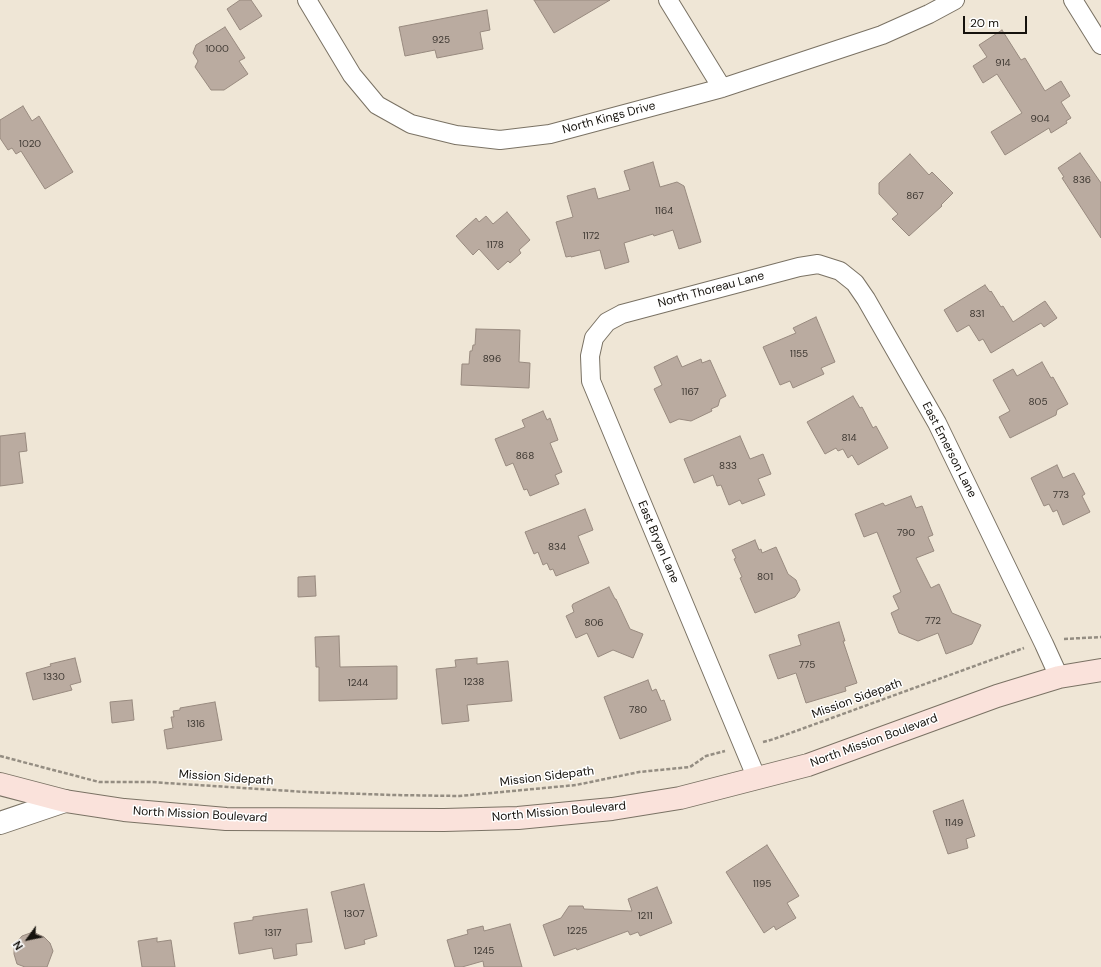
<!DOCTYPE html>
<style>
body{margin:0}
#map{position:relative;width:1101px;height:967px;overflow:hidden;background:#efe6d6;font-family:"DM Sans",sans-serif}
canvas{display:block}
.north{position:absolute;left:8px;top:919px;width:40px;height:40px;-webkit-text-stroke:3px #fff;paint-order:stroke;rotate:237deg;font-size:11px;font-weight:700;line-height:16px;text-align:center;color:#15120d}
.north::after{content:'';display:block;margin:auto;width:14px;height:18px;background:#15120d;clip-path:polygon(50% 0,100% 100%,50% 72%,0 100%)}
.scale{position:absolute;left:963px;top:16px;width:64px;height:18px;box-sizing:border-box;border:2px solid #15120d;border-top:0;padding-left:5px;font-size:12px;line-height:14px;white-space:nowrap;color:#15120d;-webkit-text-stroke:3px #fff;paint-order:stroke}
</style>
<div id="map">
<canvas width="1101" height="967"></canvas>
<div class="north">N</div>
<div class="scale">20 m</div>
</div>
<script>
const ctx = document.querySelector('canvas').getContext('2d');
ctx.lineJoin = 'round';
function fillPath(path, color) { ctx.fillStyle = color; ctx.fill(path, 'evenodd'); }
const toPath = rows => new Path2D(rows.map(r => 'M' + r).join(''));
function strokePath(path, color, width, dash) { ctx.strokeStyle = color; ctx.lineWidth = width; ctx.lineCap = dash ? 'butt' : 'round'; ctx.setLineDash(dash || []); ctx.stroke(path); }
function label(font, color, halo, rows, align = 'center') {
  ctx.font = font + ' "DM Sans",sans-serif'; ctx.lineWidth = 3; ctx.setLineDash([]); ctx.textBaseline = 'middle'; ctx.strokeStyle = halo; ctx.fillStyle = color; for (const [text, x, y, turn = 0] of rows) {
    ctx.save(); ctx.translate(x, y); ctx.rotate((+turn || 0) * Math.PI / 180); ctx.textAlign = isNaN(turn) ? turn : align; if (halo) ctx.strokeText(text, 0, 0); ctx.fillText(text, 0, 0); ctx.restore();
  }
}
const building = toPath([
 [240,0,251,0,262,16,240,30,227,9,240,0],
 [534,0,610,0,554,33,534,0],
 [487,10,490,30,480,32,483,49,437,58,435,50,405,56,399,27,487,10],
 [225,27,245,58,239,61,248,74,224,90,211,90,195,67,198,61,193,53,196,45,225,27],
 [1002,30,1021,60,1025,58,1045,91,1061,81,1070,96,1061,102,1071,118,1066,121,1067,123,1051,133,1049,128,1005,155,991,132,1022,113,997,74,983,83,973,66,987,57,979,45,1002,30],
 [23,106,32,121,39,116,73,172,45,189,21,151,16,154,12,148,8,150,0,138,0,120,23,106],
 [1080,153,1101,183,1101,238,1062,178,1064,177,1058,168,1080,153],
 [910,154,929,175,932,172,953,193,941,205,942,206,909,236,892,219,898,214,879,194,879,183,910,154],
 [653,162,660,187,677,182,684,186,701,242,679,249,673,230,654,236,653,234,624,243,629,262,605,269,600,250,571,257,571,256,566,257,556,222,573,217,567,196,595,188,598,199,630,190,624,171,653,162],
 [507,212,530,240,519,250,521,253,510,263,508,261,498,270,479,249,473,255,456,236,476,218,479,222,486,216,493,224,507,212],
 [985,285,990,292,991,291,1001,307,1003,306,1013,322,1045,301,1057,318,1044,327,1041,323,991,353,983,339,979,341,969,325,957,332,944,310,985,285],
 [816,317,835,362,821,368,824,374,793,388,790,381,780,385,763,347,796,333,793,328,816,317],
 [476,329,520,330,519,362,530,363,529,388,461,385,462,364,469,364,470,351,472,351,473,345,475,345,476,329],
 [677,356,682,367,701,359,702,363,710,360,726,396,720,399,718,406,711,409,712,411,691,421,679,419,670,423,654,389,662,385,654,367,677,356],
 [1042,362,1051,378,1053,377,1068,404,1057,410,1056,415,1010,438,999,417,1010,411,993,380,1013,369,1017,376,1042,362],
 [853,396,860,408,862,407,873,428,876,426,888,448,858,465,852,455,848,458,843,449,838,451,836,448,825,454,807,422,853,396],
 [543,411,547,420,550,418,558,440,550,443,562,472,555,475,559,484,530,496,527,489,524,490,513,463,506,466,495,439,525,427,522,420,543,411],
 [25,433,27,451,19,452,23,483,0,486,0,436,25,433],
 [740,436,750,459,763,454,771,474,758,479,765,495,742,504,740,500,729,505,721,485,717,486,713,475,694,483,684,459,740,436],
 [1057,465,1063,478,1074,473,1085,494,1082,496,1090,512,1063,525,1057,510,1053,512,1049,504,1044,506,1031,478,1057,465],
 [911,496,916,508,922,506,933,535,928,537,934,551,916,558,931,588,939,584,952,613,981,625,972,644,946,654,938,633,918,641,899,633,891,613,899,609,893,596,901,592,877,532,864,537,855,514,883,503,885,506,911,496],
 [585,509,593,530,578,536,589,563,556,576,553,569,550,570,547,563,543,565,538,552,534,554,525,532,585,509],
 [755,540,759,550,761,549,762,553,776,547,788,574,796,580,800,590,795,597,755,613,740,578,742,577,734,559,736,558,732,550,755,540],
 [315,576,316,596,298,597,298,577,315,576],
 [609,587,615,599,616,599,630,629,643,634,633,658,613,650,598,657,587,633,576,638,566,616,574,612,572,606,573,604,609,587],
 [839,622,845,641,843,641,857,683,845,687,846,691,806,703,796,673,778,679,769,655,801,645,798,635,839,622],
 [339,636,340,667,397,666,397,699,319,701,319,667,316,667,315,637,339,636],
 [75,658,81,682,70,685,72,690,33,700,26,673,51,666,50,664,75,658],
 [477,658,477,664,508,661,512,701,467,705,469,721,442,724,436,669,456,667,455,660,477,658],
 [648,680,652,691,656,689,661,701,664,700,671,720,620,739,604,697,648,680],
 [132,700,134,720,112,723,110,702,132,700],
 [215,702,222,740,167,749,164,730,173,728,171,717,174,717,173,711,180,710,180,708,215,702],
 [963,800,975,836,966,839,968,848,948,854,933,811,963,800],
 [767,845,799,896,787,903,796,918,776,930,774,926,764,933,726,872,767,845],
 [364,884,377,936,364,940,365,944,345,949,331,892,364,884],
 [657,887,672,923,640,936,638,932,630,935,628,931,577,950,576,948,554,956,543,925,561,918,569,906,583,906,584,909,632,911,628,899,657,887],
 [307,909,312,942,296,944,297,955,274,959,272,948,239,954,234,923,253,920,253,917,307,909],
 [510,924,522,967,484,967,483,961,462,967,455,967,447,940,468,934,467,930,483,926,484,931,510,924],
 [33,932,44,937,50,943,53,951,47,967,25,967,17,964,14,954,14,945,22,936,33,932],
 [157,938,157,942,171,940,175,967,142,967,138,941,157,938]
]);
fillPath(building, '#baaba0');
strokePath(building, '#988a7f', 1);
const minor = toPath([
 [307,0,352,75,377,105,411,124,456,135,500,140,550,134,722,88,882,35,929,14,955,0],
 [668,0,722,88],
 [1073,0,1101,45],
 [757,779,591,381,590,356,594,338,607,322,622,314,799,267,818,264,840,271,855,283,866,299,937,423,1044,644,1059,677]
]);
const tertiary = toPath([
 [0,823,65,801]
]);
const secondary = toPath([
 [0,784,65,801,124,810,226,819,444,820,518,818,612,809,680,798,808,765,997,696,1059,677,1101,670]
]);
strokePath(minor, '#7a7264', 20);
strokePath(tertiary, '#7a7264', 24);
strokePath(secondary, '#7a7264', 24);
strokePath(toPath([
 [1064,639,1101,637],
 [763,742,774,739,1024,648],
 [0,756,99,782,151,782,306,792,393,795,459,796,576,785,639,772,690,767,706,756,725,751]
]), '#948d82', 2.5, [4, 2]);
strokePath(minor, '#fff', 18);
strokePath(tertiary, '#fff', 22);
strokePath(secondary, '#fae2db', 22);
label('10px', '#3e3832', null, [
 ["925",441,40],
 ["1000",217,49],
 ["914",1003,63],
 ["904",1040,119],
 ["1020",30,144],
 ["836",1082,180],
 ["867",915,196],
 ["1164",664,211],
 ["1172",591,236],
 ["1178",495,245],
 ["831",977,314],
 ["1155",799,354],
 ["896",492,359],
 ["1167",690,392],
 ["805",1038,402],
 ["814",849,438],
 ["868",525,456],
 ["833",728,466],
 ["773",1061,495],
 ["790",906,533],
 ["834",557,547],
 ["801",765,577],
 ["772",933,621],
 ["806",594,623],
 ["775",807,665],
 ["1330",54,677],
 ["1238",474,682],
 ["1244",358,683],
 ["780",638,710],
 ["1316",196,724],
 ["1149",954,823],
 ["1195",762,884],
 ["1307",354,914],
 ["1211",645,916],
 ["1225",577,931],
 ["1317",273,933],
 ["1245",484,951]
]);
label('12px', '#15120d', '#fff', [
 ["North Kings Drive",609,118,-15],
 ["North Thoreau Lane",711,290,-15],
 ["East Emerson Lane",949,450,63],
 ["East Bryan Lane",658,542,67],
 ["Mission Sidepath",857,699,-20],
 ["North Mission Boulevard",874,741,-20],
 ["Mission Sidepath",547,777,-7],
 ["Mission Sidepath",226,778,4],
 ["North Mission Boulevard",559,812,-5],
 ["North Mission Boulevard",200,815,3]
]);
</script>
